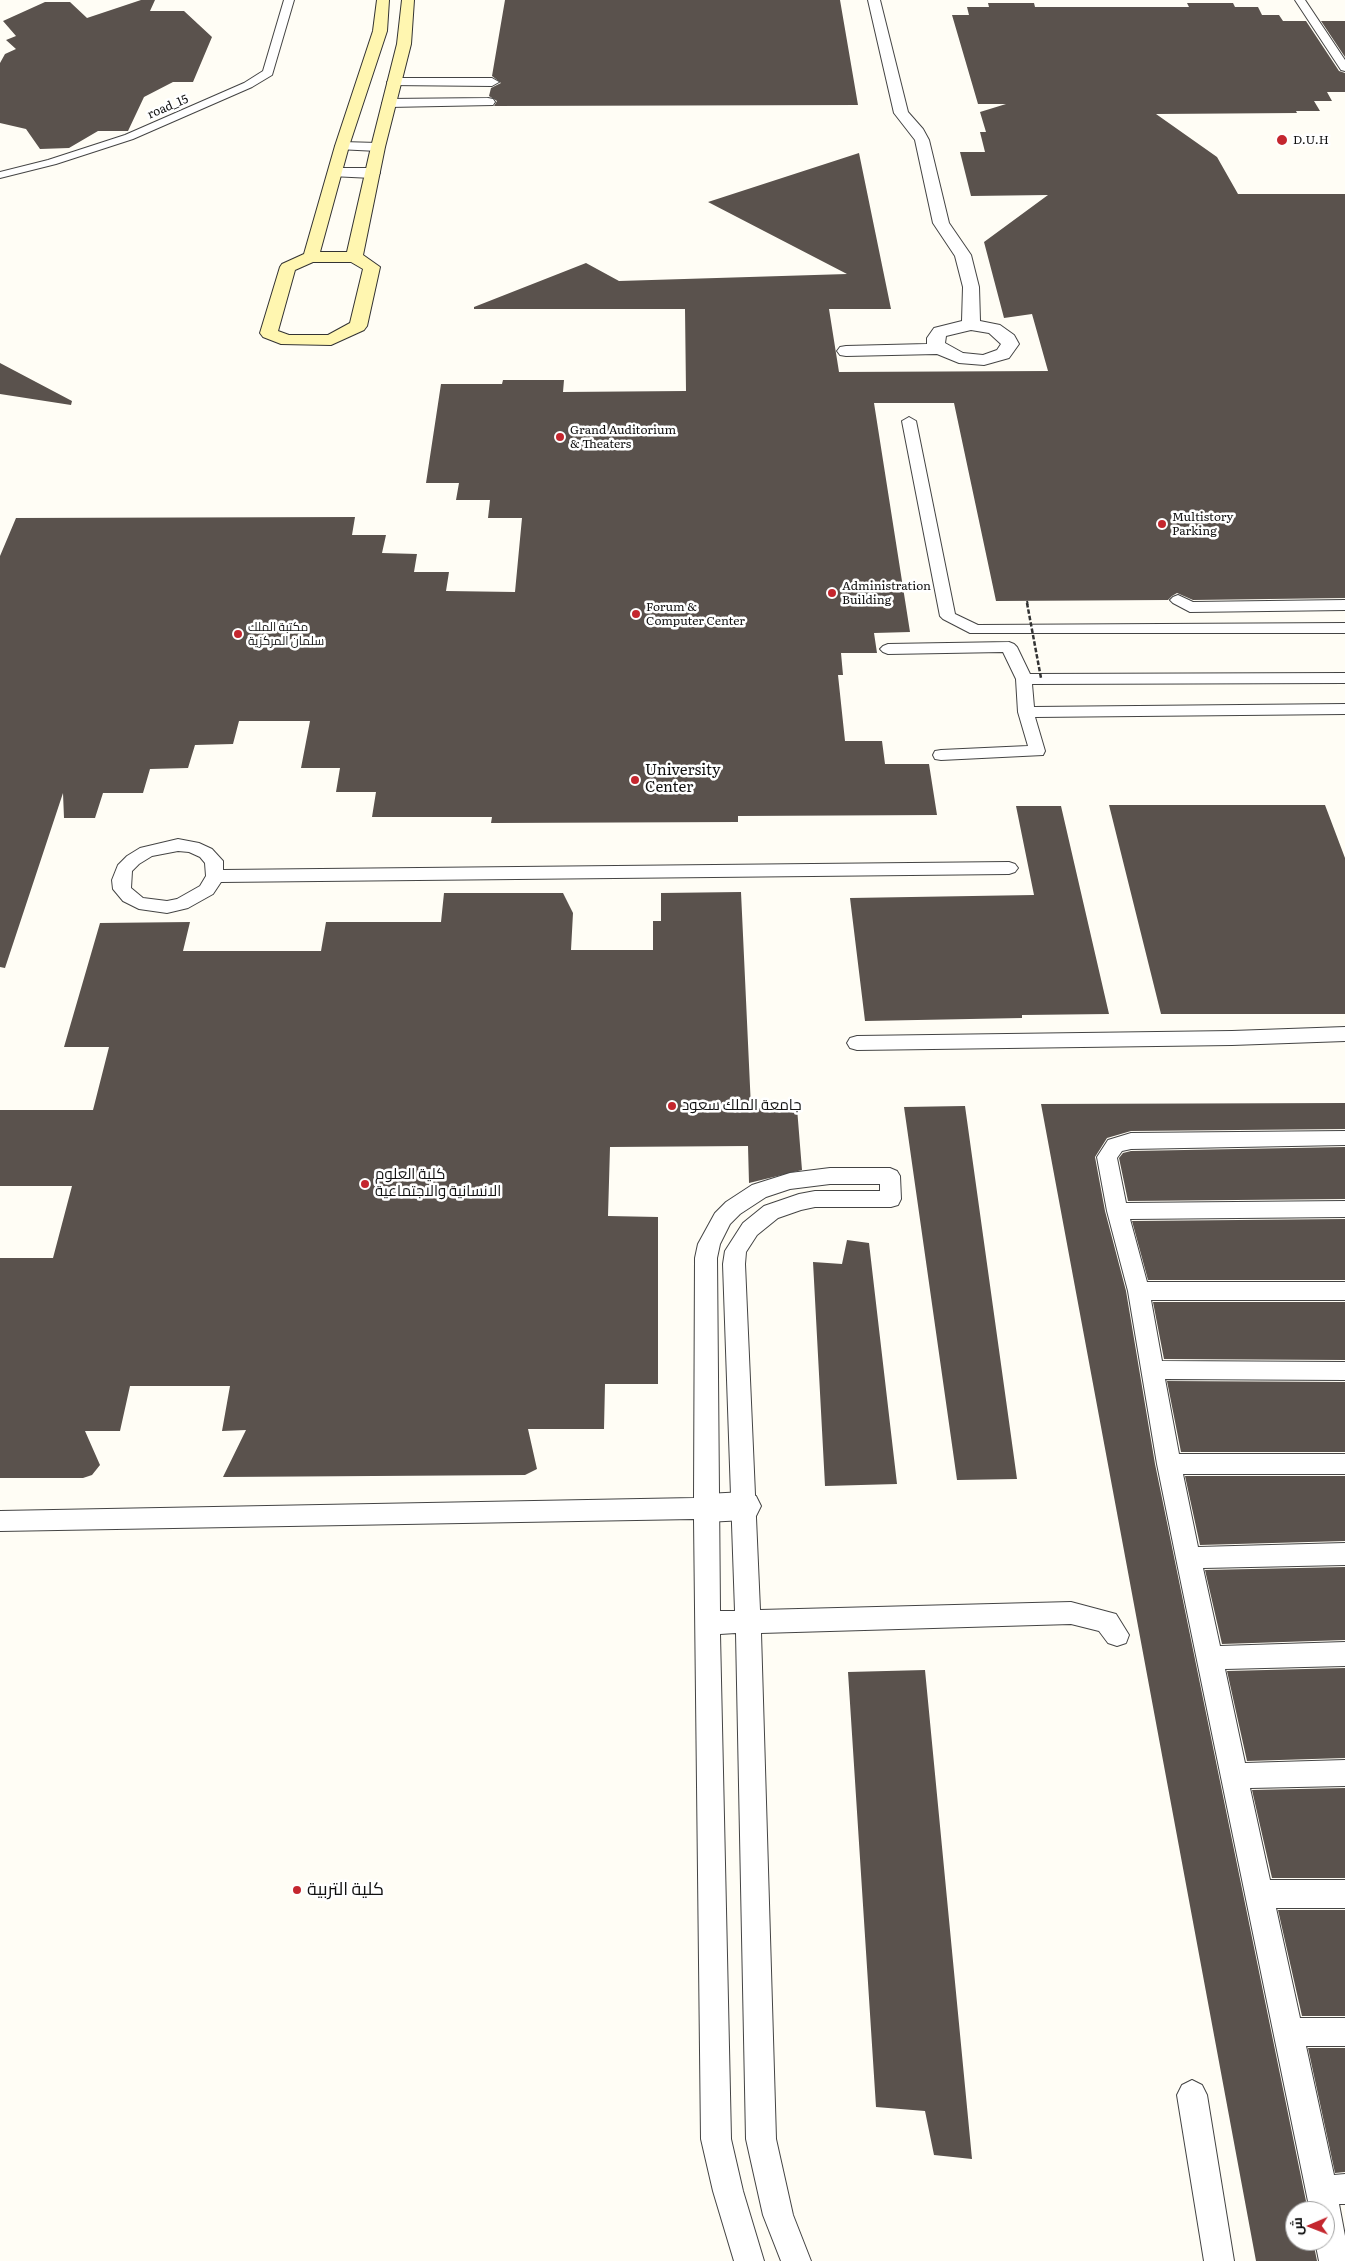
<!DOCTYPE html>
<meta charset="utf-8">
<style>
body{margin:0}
#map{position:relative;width:1345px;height:2261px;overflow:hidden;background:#fffdf5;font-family:Literata,Cairo,serif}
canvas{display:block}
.north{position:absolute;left:1285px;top:2201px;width:50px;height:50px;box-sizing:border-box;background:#fff;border:1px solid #a0a0a0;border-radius:50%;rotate:269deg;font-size:14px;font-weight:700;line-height:20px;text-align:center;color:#111}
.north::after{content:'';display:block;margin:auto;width:18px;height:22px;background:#c4262e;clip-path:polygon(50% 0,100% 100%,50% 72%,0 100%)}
</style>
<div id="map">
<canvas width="1345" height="2261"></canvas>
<div class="north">ش</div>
</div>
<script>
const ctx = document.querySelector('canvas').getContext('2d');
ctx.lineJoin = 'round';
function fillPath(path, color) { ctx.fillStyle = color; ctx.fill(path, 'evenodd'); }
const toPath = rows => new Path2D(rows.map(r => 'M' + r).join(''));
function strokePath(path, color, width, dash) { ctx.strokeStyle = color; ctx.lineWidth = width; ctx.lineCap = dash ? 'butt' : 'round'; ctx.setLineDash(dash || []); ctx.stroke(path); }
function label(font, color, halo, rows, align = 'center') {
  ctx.font = font + ' Literata,Cairo,serif'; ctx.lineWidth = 5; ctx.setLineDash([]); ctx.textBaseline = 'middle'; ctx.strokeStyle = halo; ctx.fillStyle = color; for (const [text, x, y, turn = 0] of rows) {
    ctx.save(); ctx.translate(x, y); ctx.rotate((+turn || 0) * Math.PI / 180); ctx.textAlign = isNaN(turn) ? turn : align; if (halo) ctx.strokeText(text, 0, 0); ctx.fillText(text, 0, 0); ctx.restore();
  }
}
fillPath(toPath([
 [141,0,155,0,150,11,184,11,212,37,193,82,173,82,144,97,128,131,98,131,69,148,40,149,26,129,0,123,0,63,5,54,16,49,6,40,16,36,3,21,45,2,70,2,87,18],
 [505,0,840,0,858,105,494,106,497,101,489,96,491,88,501,83,492,76],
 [988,3,1034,3,1035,7,1189,7,1187,3,1233,3,1235,7,1258,7,1262,15,1279,15,1283,21,1306,21,1339,71,1345,73,1345,92,1327,92,1332,101,1314,101,1320,111,1296,111,1297,113,1156,114,1217,157,1238,194,1345,194,1345,598,1193,600,1177,593,1172,596,1168,600,996,601,954,403,874,403,910,632,874,633,877,653,841,653,843,675,838,675,845,741,882,741,885,764,929,764,937,815,738,816,738,822,491,823,492,817,372,817,376,792,336,792,340,768,301,768,310,721,239,721,233,744,195,745,188,768,150,769,143,793,103,793,95,818,64,818,63,793,5,968,0,967,0,556,16,518,355,517,352,535,386,535,382,553,417,554,414,572,449,572,446,591,515,592,522,518,488,518,490,500,456,500,459,483,426,483,441,384,502,384,503,380,564,380,563,392,686,391,685,309,474,309,474,307,586,263,619,281,847,274,708,202,859,153,891,309,829,309,839,372,1048,371,1032,314,1004,318,984,242,1048,195,971,196,960,152,985,152,980,132,986,132,980,112,1006,104,978,104,952,15,969,15,967,7,989,7],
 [1321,21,1345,21,1345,57],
 [0,363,72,401,71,405,0,394],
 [1109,805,1325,805,1345,858,1345,1014,1161,1014],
 [1016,806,1061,806,1109,1014,1022,1015,1022,1018,865,1021,850,898,1034,895],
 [741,892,751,1108,797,1108,802,1170,749,1183,748,1146,610,1147,608,1216,658,1217,658,1384,605,1384,604,1429,528,1429,537,1469,525,1475,223,1477,246,1430,222,1431,230,1386,130,1386,120,1431,85,1431,100,1465,92,1475,83,1478,0,1478,0,1258,53,1258,72,1186,0,1186,0,1110,93,1110,109,1047,64,1047,100,923,190,922,183,951,321,951,326,922,441,922,444,893,563,893,573,913,571,950,653,950,653,921,661,921,661,893],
 [1345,1103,1345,1129,1131,1131,1107,1138,1095,1157,1105,1211,1126,1291,1155,1464,1308,2211,1295,2211,1295,2241,1313,2241,1317,2261,1256,2261,1041,1104],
 [965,1106,1017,1479,957,1480,904,1107],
 [1345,1147,1345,1199,1128,1201,1119,1158,1123,1153,1131,1151],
 [1345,1219,1345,1280,1148,1280,1132,1221],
 [847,1240,869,1243,897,1484,825,1486,813,1262,842,1264],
 [1153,1302,1345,1302,1345,1360,1164,1359],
 [1167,1381,1345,1382,1345,1452,1181,1452],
 [1185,1476,1345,1476,1345,1541,1200,1545],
 [1345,1567,1345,1640,1222,1644,1205,1570],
 [1345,1668,1345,1758,1247,1761,1227,1671],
 [925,1670,972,2159,934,2155,925,2111,876,2107,848,1672],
 [1345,1788,1345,1878,1272,1878,1252,1790],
 [1278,1910,1345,1910,1345,2016,1302,2016],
 [1308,2048,1345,2048,1345,2172,1335,2173]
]), '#5a524d');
const lane = toPath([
 [284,0,294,0,272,75,252,87,133,139,56,164,0,178,0,172,48,160,125,135,244,83,263,71,284,0],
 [1295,0,1305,0,1345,60,1345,71,1341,70,1295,0],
 [909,417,916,421,955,614,978,625,1345,623,1345,633,970,633,943,619,940,616,902,421,909,417],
 [1178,595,1193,602,1345,600,1345,610,1190,612,1173,603,1170,600,1173,597,1178,595],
 [1009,642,1014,644,1017,647,1030,674,1345,673,1345,683,1032,684,1034,707,1345,704,1345,714,1035,717,1045,751,1043,755,941,760,935,759,933,755,935,751,941,750,1028,746,1018,712,1016,679,1003,652,888,654,883,652,880,649,883,646,888,644,1009,642],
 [178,839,199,843,212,849,223,861,223,870,1009,862,1015,864,1018,868,1015,872,1009,874,221,882,213,894,188,908,167,913,139,909,123,901,113,889,112,880,118,865,127,856,140,848,178,839],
 [178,851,189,852,200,857,205,863,206,876,200,886,177,899,167,901,143,898,131,888,132,871,139,864,152,856,178,851],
 [1345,1027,1345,1041,1232,1045,857,1050,850,1048,847,1043,850,1038,857,1036,1232,1031,1345,1027],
 [1345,1131,1345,1145,1131,1149,1122,1151,1117,1158,1126,1203,1345,1201,1345,1217,1130,1219,1147,1282,1345,1282,1345,1300,1151,1300,1162,1361,1345,1362,1345,1380,1165,1379,1179,1454,1345,1454,1345,1474,1183,1474,1198,1547,1345,1543,1345,1565,1203,1568,1220,1646,1345,1642,1345,1666,1225,1669,1245,1763,1345,1760,1345,1786,1250,1788,1270,1880,1345,1880,1345,1908,1276,1908,1300,2018,1345,2018,1345,2046,1306,2046,1334,2175,1345,2174,1345,2204,1339,2204,1345,2236,1345,2261,1319,2261,1315,2241,1325,2241,1325,2211,1310,2211,1176,1558,1157,1464,1128,1291,1107,1211,1097,1157,1108,1140,1131,1133,1345,1131],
 [830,1168,890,1168,897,1171,900,1176,901,1199,898,1205,891,1207,815,1207,801,1210,778,1218,757,1235,746,1252,745,1264,760,1610,1071,1602,1116,1614,1129,1635,1126,1643,1117,1646,1108,1643,1099,1631,1071,1624,761,1633,776,2139,793,2215,811,2261,781,2261,763,2215,746,2139,736,1633,720,1634,731,2139,743,2191,764,2261,734,2261,713,2191,701,2139,694,1519,0,1531,0,1511,694,1498,695,1258,698,1244,715,1213,726,1202,752,1185,790,1173,830,1168],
 [830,1184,880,1184,880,1191,815,1191,799,1194,764,1206,743,1223,725,1251,723,1264,735,1611,720,1611,717,1258,720,1244,730,1224,740,1214,766,1197,790,1189,830,1184],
 [1192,2080,1202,2085,1207,2095,1234,2261,1204,2261,1177,2095,1182,2085,1192,2080]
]);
const street = toPath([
 [868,0,880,0,908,112,923,129,929,140,949,223,971,255,979,287,980,321,1000,325,1014,335,1019,344,1009,358,984,365,959,363,937,354,846,356,840,355,837,351,840,347,846,346,927,344,927,338,934,328,962,321,963,287,955,256,933,223,915,140,894,113,868,0],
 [971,330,989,333,1001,344,997,350,983,355,963,353,945,343,946,336,971,330],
 [394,78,492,78,499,82,492,86,389,85,387,82,394,78],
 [488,98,493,99,495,102,493,105,389,107,382,103,389,99,488,98],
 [342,142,378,143,385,147,378,151,337,149,335,146,342,142],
 [336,168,372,168,377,170,380,173,377,176,372,178,331,176,328,173,331,170,336,168],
 [745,1492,756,1496,761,1506,756,1516,745,1520,706,1522,695,1518,690,1508,695,1498,706,1494,745,1492]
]);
const secondary = toPath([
 [377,0,389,0,387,31,349,146,320,252,347,252,371,147,397,44,402,0,414,0,411,44,385,147,363,255,380,267,367,326,364,330,331,345,281,344,263,337,260,333,280,267,282,264,304,254,335,146,373,31,377,0],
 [313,262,351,262,363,269,350,323,328,335,289,335,278,331,295,270,313,262]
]);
strokePath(lane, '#444', 2);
strokePath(street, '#444', 2);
strokePath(secondary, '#333', 2);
fillPath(lane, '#fff');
fillPath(street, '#fff');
fillPath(secondary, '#fff6b0');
strokePath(toPath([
 [1027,601,1028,605]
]), '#333', 2, [2.5, 1]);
strokePath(toPath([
 [1027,603,1041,678]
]), '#333', 2.5, [4.5, 2]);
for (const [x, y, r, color] of [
 [1282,140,6,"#c4262e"],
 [560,437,5,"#c4262e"],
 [1162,524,5,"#c4262e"],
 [832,593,5,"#c4262e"],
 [636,614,5,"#c4262e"],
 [238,634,5,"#c4262e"],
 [635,780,5,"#c4262e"],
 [672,1106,5,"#c4262e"],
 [365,1184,5,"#c4262e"],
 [297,1890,5,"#c4262e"]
]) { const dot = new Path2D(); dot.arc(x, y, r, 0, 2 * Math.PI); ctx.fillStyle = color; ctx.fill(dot); strokePath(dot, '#fff', 2); }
label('12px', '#111', '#fff', [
 ["road_15",168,107,-23]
]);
label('12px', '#111', '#fff', [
 ["D.U.H",1293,140],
 ["Grand Auditorium",570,430],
 ["& Theaters",570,444],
 ["Multistory",1172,517],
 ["Parking",1172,531],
 ["Administration",842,586],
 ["Building",842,600],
 ["Forum &",646,607],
 ["Computer Center",646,621],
 ["مكتبة الملك",248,627],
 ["سلمان المركزية",248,641]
], 'left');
label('15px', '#111', '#fff', [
 ["University",645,771],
 ["Center",645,788],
 ["جامعة الملك سعود",682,1106],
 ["كلية العلوم",375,1175],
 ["الانسانية والاجتماعية",375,1192]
], 'left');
label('18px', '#111', '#fff', [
 ["كلية التربية",307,1890]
], 'left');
</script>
